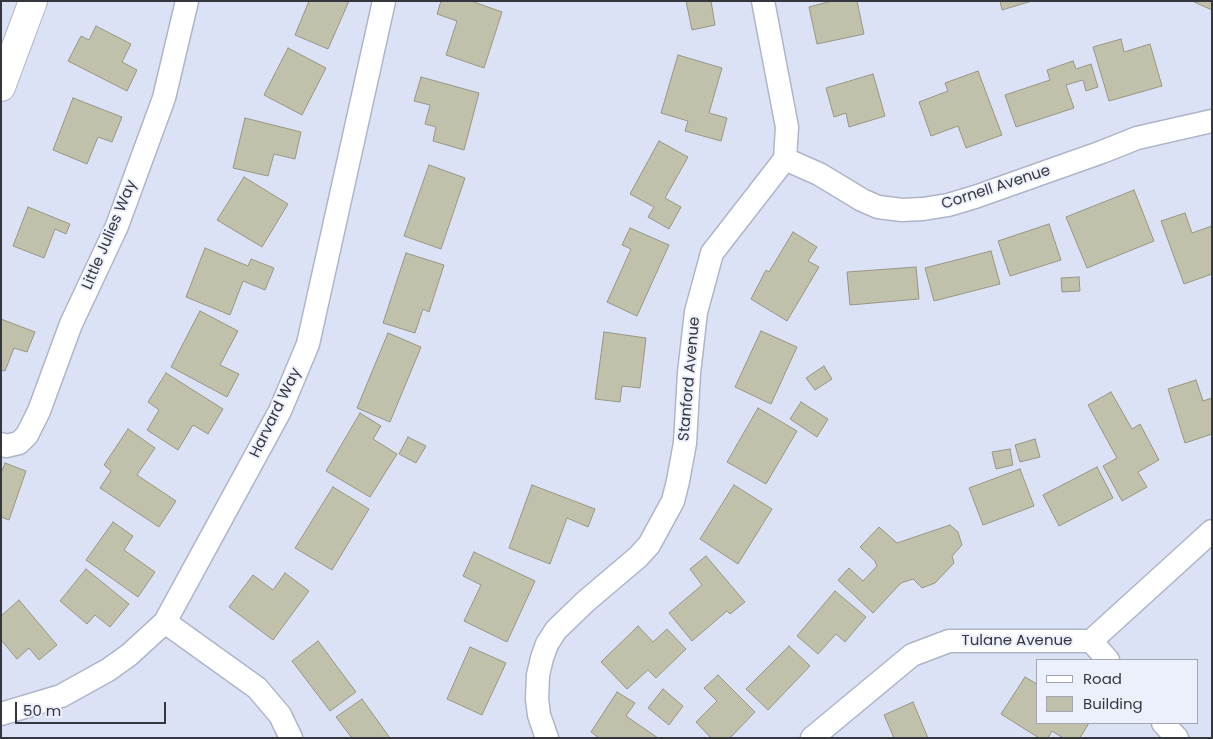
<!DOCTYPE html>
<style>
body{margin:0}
#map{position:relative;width:1213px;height:739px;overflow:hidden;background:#dce2f6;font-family:Poppins,sans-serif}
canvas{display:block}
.frame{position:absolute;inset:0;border:2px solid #35373f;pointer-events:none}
.legend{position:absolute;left:1036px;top:659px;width:162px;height:65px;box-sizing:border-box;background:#eceffc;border:1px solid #a3a5b0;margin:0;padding:6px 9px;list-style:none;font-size:15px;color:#35373f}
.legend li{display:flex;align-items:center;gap:10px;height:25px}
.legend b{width:25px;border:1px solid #a3a5b0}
.scale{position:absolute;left:15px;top:702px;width:151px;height:22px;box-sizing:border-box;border:2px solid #35373f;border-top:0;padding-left:6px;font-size:15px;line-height:18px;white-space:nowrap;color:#35373f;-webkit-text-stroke:4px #eceffc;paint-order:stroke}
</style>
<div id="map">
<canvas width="1213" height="739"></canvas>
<div class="frame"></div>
<ul class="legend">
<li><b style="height:6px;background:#fff"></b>Road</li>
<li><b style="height:14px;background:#c1c0ab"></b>Building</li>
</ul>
<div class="scale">50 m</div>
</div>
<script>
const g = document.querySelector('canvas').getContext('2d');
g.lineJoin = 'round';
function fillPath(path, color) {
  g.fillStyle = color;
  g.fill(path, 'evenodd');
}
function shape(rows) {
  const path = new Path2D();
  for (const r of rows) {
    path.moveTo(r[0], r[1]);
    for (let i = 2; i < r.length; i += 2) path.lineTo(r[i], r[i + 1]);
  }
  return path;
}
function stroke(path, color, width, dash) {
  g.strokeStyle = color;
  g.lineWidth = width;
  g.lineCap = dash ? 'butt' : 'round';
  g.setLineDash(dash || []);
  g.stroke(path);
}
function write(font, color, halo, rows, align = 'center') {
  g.font = font + ' Poppins,sans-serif';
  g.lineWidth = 4;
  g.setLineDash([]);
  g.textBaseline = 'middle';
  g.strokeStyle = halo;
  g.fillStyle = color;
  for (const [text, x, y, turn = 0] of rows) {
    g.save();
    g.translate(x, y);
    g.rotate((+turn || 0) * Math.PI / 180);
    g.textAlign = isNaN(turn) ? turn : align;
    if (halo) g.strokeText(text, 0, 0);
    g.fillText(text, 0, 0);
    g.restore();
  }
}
const building = shape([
 [309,1,349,1,328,49,295,35,309,1],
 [441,1,471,1,502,12,484,68,446,55,457,21,437,14,441,1],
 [686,1,711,1,715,25,692,30,686,1],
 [832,1,857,1,864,34,817,44,809,7,832,1],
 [1000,1,1032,1,1002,10,1000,1],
 [1192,1,1212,1,1212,10,1192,1],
 [96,26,131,44,122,62,137,70,127,91,68,61,81,36,89,40,96,26],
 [1121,39,1124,52,1150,44,1162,86,1109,101,1093,47,1121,39],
 [288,48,326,68,302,115,264,95,288,48],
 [678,55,722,68,709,113,727,118,721,141,685,131,688,121,661,113,678,55],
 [1073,61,1076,69,1091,64,1098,87,1086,91,1083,80,1066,85,1074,108,1016,127,1005,95,1050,80,1047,70,1073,61],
 [978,71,1002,135,966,148,958,126,931,136,919,102,948,91,945,83,978,71],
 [873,74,885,116,849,127,846,113,834,117,826,88,873,74],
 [421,77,479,93,464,150,433,141,436,127,425,124,430,105,414,101,421,77],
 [73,98,122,117,112,142,98,137,87,164,53,150,73,98],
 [245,118,301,132,295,159,274,154,268,176,233,168,245,118],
 [659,141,688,157,665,198,681,207,669,229,648,217,654,207,630,194,659,141],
 [429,165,465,178,441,249,404,236,429,165],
 [244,177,288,204,262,247,217,220,244,177],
 [1134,190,1154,241,1087,268,1066,217,1134,190],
 [28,207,70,224,66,234,55,229,44,258,13,246,28,207],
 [1185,213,1192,233,1212,226,1212,274,1184,284,1161,221,1185,213],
 [1049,224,1061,260,1010,276,998,241,1049,224],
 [630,228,669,245,637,316,607,302,631,249,622,245,630,228],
 [793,232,817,247,808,261,819,267,787,321,751,299,766,270,769,272,793,232],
 [205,248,248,266,251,259,274,268,265,290,243,281,230,315,186,297,205,248],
 [991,251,1000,284,934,301,925,268,991,251],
 [406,253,444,265,429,312,423,309,415,333,383,323,406,253],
 [916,267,919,299,850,305,847,272,916,267],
 [1079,277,1080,291,1062,292,1061,278,1079,277],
 [200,311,238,331,220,365,239,374,227,397,171,367,200,311],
 [1,319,35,332,27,352,14,348,5,371,1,370,1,319],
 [761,331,797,347,771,404,735,387,761,331],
 [604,332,646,338,640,388,622,386,620,402,595,399,604,332],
 [388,333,421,347,390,422,357,408,388,333],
 [824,366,832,379,815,390,806,378,824,366],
 [166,373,223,409,208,434,193,425,178,450,147,430,159,410,148,402,166,373],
 [1196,380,1203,401,1212,398,1212,434,1185,443,1168,389,1196,380],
 [1111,392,1132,429,1140,424,1159,460,1138,472,1147,487,1122,501,1103,466,1117,458,1088,405,1111,392],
 [801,402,828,419,817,437,790,419,801,402],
 [758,408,797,431,766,484,727,462,758,408],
 [360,413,381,426,373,439,397,454,370,497,326,471,360,413],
 [128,429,155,448,137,475,176,501,159,527,100,488,111,471,104,465,128,429],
 [408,437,426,446,416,463,399,454,408,437],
 [1035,439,1040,457,1020,462,1015,445,1035,439],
 [1010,449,1013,465,996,469,992,452,1010,449],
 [5,463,26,471,9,520,1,517,1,473,5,463],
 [1097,467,1113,498,1059,526,1043,495,1097,467],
 [1020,469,1034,506,983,525,969,488,1020,469],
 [532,485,595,509,588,527,567,518,550,564,509,548,532,485],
 [734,485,772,509,738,564,700,539,734,485],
 [333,487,369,509,332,570,295,548,333,487],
 [113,522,133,536,124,550,155,572,138,597,86,560,113,522],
 [950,525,958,532,962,545,952,556,954,563,935,583,922,588,913,579,901,583,873,613,838,580,849,568,863,581,877,566,875,561,860,547,879,527,897,543,950,525],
 [474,552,535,581,507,642,464,621,481,585,463,576,474,552],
 [706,556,745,602,730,614,727,611,692,641,669,613,702,585,690,569,706,556],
 [86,569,129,604,110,627,95,615,87,624,60,601,86,569],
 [285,573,309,591,273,640,229,607,253,575,273,590,285,573],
 [835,591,866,617,845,642,836,634,818,654,797,636,835,591],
 [19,600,57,645,39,660,29,648,17,659,1,640,1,616,19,600],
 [638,626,653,642,667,629,686,649,656,678,648,670,627,689,601,662,638,626],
 [318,641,356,692,330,711,292,661,318,641],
 [789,646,810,666,768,710,746,689,789,646],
 [470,647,506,663,482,715,447,699,470,647],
 [718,675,755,712,730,738,711,738,696,722,717,701,704,688,718,675],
 [1025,677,1037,684,1037,723,1089,723,1080,738,1063,738,1052,731,1048,738,1039,738,1001,714,1025,677],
 [663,689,683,706,669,725,648,708,663,689],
 [617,692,635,703,626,716,658,738,599,738,591,732,617,692],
 [362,699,390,738,352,738,336,717,362,699],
 [913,702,928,738,894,738,884,715,913,702]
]);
const minor = shape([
 [785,159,819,174,862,200,878,207,902,210,923,209,948,205,975,197,1102,152,1137,138,1212,121],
 [1,444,6,446,19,443,27,435,39,411,71,324,117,226,164,98,187,1],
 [165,622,257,688,280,715,291,738],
 [1091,641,1108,660],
 [1,714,61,696,108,670,129,655,165,622,280,411,308,344,384,1],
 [1163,723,1177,738],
 [547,738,539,715,537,699,538,675,542,658,547,644,556,630,585,602,638,557,649,545,673,501,678,481,685,443,689,373,696,312,712,253,785,159,787,127,763,1],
 [812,738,912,655,949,641,1091,641,1212,531]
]);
const tertiary = shape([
 [1,87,33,1]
]);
const streetNames = [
 ["Cornell Avenue",996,188,-18],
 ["Little Julies Way",110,235,-67],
 ["Stanford Avenue",690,379,-85],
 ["Harvard Way",276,413,-64],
 ["Tulane Avenue",1017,641]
];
fillPath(building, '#c1c0ab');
stroke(building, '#979682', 1);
stroke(minor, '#afb5c8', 25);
stroke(tertiary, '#afb5c8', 30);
stroke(minor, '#fff', 22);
stroke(tertiary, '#fff', 28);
write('15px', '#35373f', '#eceffc', streetNames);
</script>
